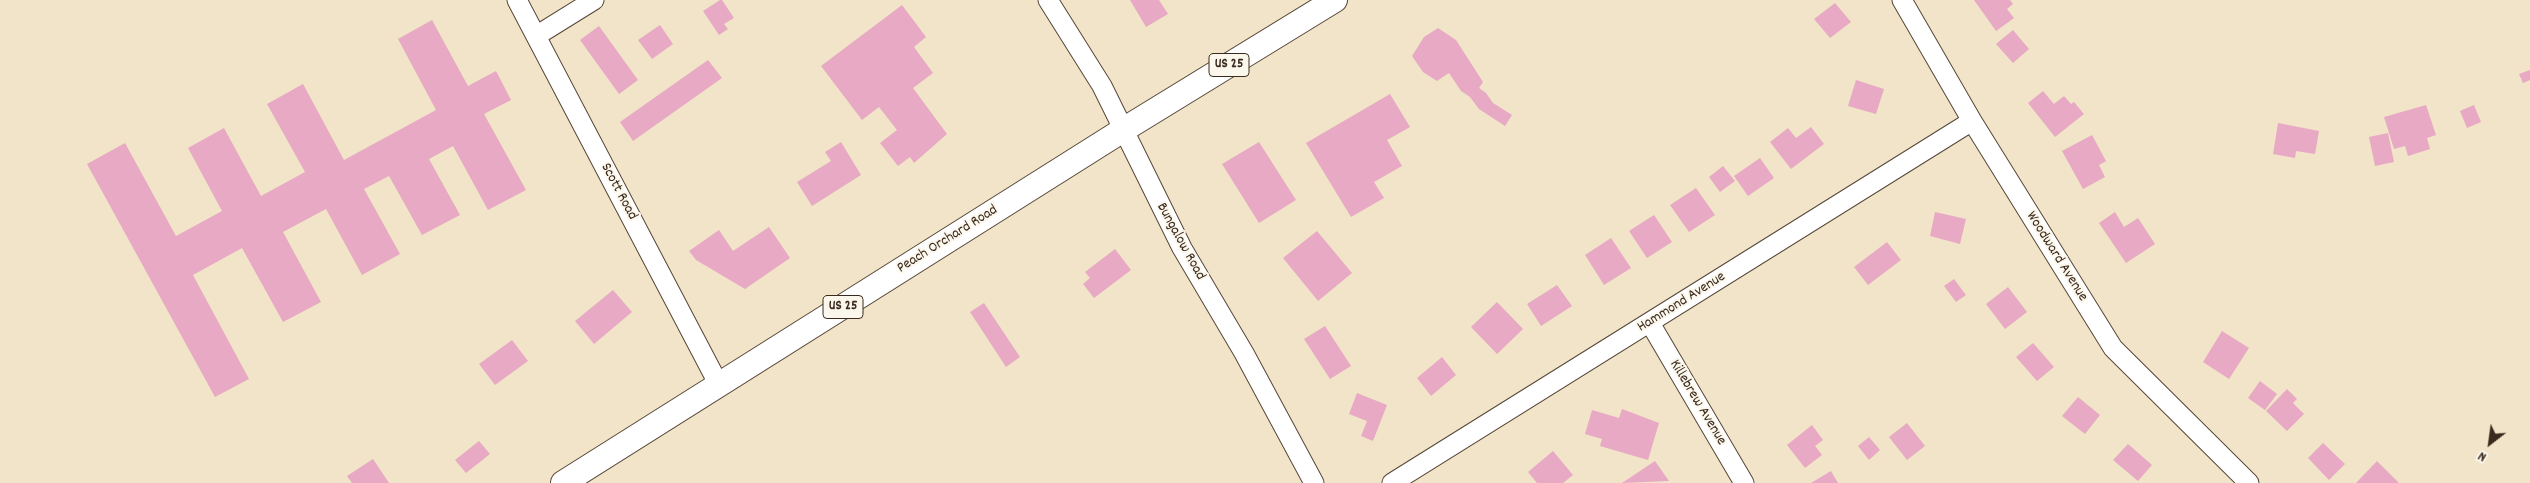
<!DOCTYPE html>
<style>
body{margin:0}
#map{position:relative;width:2530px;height:483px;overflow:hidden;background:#f1e4c8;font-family:Dekko,sans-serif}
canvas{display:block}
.north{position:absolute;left:2465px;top:418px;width:50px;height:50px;-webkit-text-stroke:4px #fbf7ec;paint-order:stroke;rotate:210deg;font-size:14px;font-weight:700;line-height:20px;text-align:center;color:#3b2a1e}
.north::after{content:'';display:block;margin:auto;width:18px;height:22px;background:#3b2a1e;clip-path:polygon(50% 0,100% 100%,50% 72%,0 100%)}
</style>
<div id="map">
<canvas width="2530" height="483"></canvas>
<div class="north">N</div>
</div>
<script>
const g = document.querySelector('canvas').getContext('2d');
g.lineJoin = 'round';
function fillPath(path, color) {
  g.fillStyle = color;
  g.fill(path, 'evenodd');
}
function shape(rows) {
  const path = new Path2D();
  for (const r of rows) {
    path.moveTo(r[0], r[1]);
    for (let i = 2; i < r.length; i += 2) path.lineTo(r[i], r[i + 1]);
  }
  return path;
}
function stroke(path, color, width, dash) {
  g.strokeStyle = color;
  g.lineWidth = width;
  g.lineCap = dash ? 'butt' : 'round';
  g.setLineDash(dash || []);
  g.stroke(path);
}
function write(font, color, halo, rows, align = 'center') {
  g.font = font + ' Dekko,sans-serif';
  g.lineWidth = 4;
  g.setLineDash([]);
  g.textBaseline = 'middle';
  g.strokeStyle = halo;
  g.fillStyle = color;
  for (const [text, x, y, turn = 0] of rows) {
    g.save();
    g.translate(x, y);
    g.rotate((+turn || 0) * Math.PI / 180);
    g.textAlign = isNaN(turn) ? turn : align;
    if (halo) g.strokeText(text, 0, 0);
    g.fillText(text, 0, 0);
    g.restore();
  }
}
const building = shape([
 [720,0,722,0,734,18,724,24,728,29,719,35,703,11],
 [1130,0,1159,0,1168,14,1146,27],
 [1974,0,2010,0,2013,4,2007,9,2014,18,1996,31],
 [1835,3,1851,22,1830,38,1814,19],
 [902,5,926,37,914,47,933,73,913,88,947,134,914,163,910,157,898,166,880,143,897,130,879,107,862,120,821,66],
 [432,20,468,86,496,71,511,100,484,114,526,190,488,210,453,146,429,159,460,215,422,235,389,176,364,189,400,254,362,275,326,209,283,232,321,302,283,322,242,248,193,275,249,379,215,397,87,164,125,143,176,236,222,211,188,148,224,128,261,196,305,172,267,104,303,84,344,160,436,110,398,39],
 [660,25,673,44,652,59,638,40],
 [599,26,638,80,619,94,580,40],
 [1438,28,1456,40,1483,82,1479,88,1486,93,1493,103,1512,115,1505,126,1479,109,1470,97,1461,91,1449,73,1437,81,1423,72,1412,56,1424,37],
 [2013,30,2029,49,2013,63,1996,44],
 [708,60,722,78,633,141,620,122],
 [2530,70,2530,80,2523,83,2519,74],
 [1856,80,1884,89,1876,114,1848,106],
 [2043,91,2054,104,2064,96,2071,104,2074,102,2084,114,2055,137,2028,103],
 [1390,94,1410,127,1387,140,1402,166,1374,182,1384,198,1351,217,1306,143],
 [2426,105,2436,135,2427,138,2430,149,2408,156,2405,146,2394,149,2384,117],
 [2474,105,2481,122,2467,128,2460,111],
 [2278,123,2319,131,2315,154,2296,151,2295,158,2273,154],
 [1811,127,1824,144,1791,169,1770,142,1788,128,1796,138],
 [2388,133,2394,162,2375,166,2369,137],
 [2092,135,2106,161,2099,165,2105,177,2083,189,2062,151],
 [841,142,861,175,812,206,797,182,831,161,825,152],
 [1259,142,1296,200,1259,223,1222,164],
 [1760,158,1774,178,1748,196,1734,176],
 [1723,166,1735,181,1720,192,1709,177],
 [1696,188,1715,215,1689,232,1670,205],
 [1935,212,1966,219,1960,244,1930,236],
 [2115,212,2124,227,2138,218,2155,244,2126,263,2099,223],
 [1654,215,1672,242,1647,258,1629,231],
 [769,227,790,258,745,289,696,260,689,251,719,230,733,251],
 [1317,231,1352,273,1318,301,1283,258],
 [1611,238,1631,268,1604,285,1585,255],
 [1887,242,1901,260,1868,285,1854,267],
 [1115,249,1131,270,1094,298,1083,284,1090,278,1085,272],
 [1954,279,1966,295,1956,302,1944,286],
 [1557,285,1572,306,1541,326,1527,304],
 [2008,287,2027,312,2005,329,1986,304],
 [613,290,632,312,594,344,575,321],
 [1497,302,1523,329,1497,354,1471,327],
 [984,303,1020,357,1006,367,970,312],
 [1325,326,1351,366,1330,379,1304,339],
 [2222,331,2249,348,2229,379,2203,362],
 [512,340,528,361,495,385,479,364],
 [2033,343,2054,367,2037,381,2016,357],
 [1442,357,1456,375,1431,396,1417,378],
 [2260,381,2277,394,2265,410,2248,398],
 [2287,389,2297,399,2293,403,2304,414,2287,431,2266,411],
 [1357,393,1387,405,1373,441,1361,436,1367,421,1349,414],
 [2078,397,2100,415,2085,434,2062,416],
 [1622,409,1659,423,1648,460,1600,446,1602,439,1585,434,1592,410,1619,418],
 [1907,423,1925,446,1907,460,1889,437],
 [1812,425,1823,440,1815,446,1822,455,1805,468,1787,445],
 [1869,437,1880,450,1869,460,1858,446],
 [479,441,490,454,466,473,455,460],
 [2323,443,2345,464,2329,480,2308,458],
 [2128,444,2152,465,2138,481,2113,460],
 [1553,451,1573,475,1563,483,1537,483,1528,472],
 [373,459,389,483,352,483,347,476],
 [1655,461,1669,481,1622,483],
 [2377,461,2399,483,2356,483],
 [1831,471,1838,483,1811,483]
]);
const minor = shape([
 [517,0,719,385],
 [1048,0,1102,86,1182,248,1244,353,1314,483],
 [1902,0,1972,121,2113,348,2249,483],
 [536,36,594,0],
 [1650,323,1744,483],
 [1392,483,1972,121]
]);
const major = shape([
 [563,483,1123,130,1335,0]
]);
const shields = [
 [1229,65,40],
 [843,307,40]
];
const shieldNames = [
 ["US 25",1229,65],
 ["US 25",843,307]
];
const streetNames = [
 ["Scott Road",618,192,62],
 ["Peach Orchard Road",948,240,-32],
 ["Bungalow Road",1180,242,61],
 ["Woodward Avenue",2056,257,58],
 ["Hammond Avenue",1682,303,-32],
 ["Killebrew Avenue",1697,403,59]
];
fillPath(building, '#e7a9c3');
stroke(minor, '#564638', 21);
stroke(major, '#564638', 26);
stroke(minor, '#fff', 19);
stroke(major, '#fff', 24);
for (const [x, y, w] of shields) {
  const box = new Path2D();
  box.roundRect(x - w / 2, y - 11.5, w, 23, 4);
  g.fillStyle = '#fbf7ec';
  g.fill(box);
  stroke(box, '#3b2a1e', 1);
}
write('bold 14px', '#3b2a1e', null, shieldNames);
write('15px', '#3b2a1e', '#fbf7ec', streetNames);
</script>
